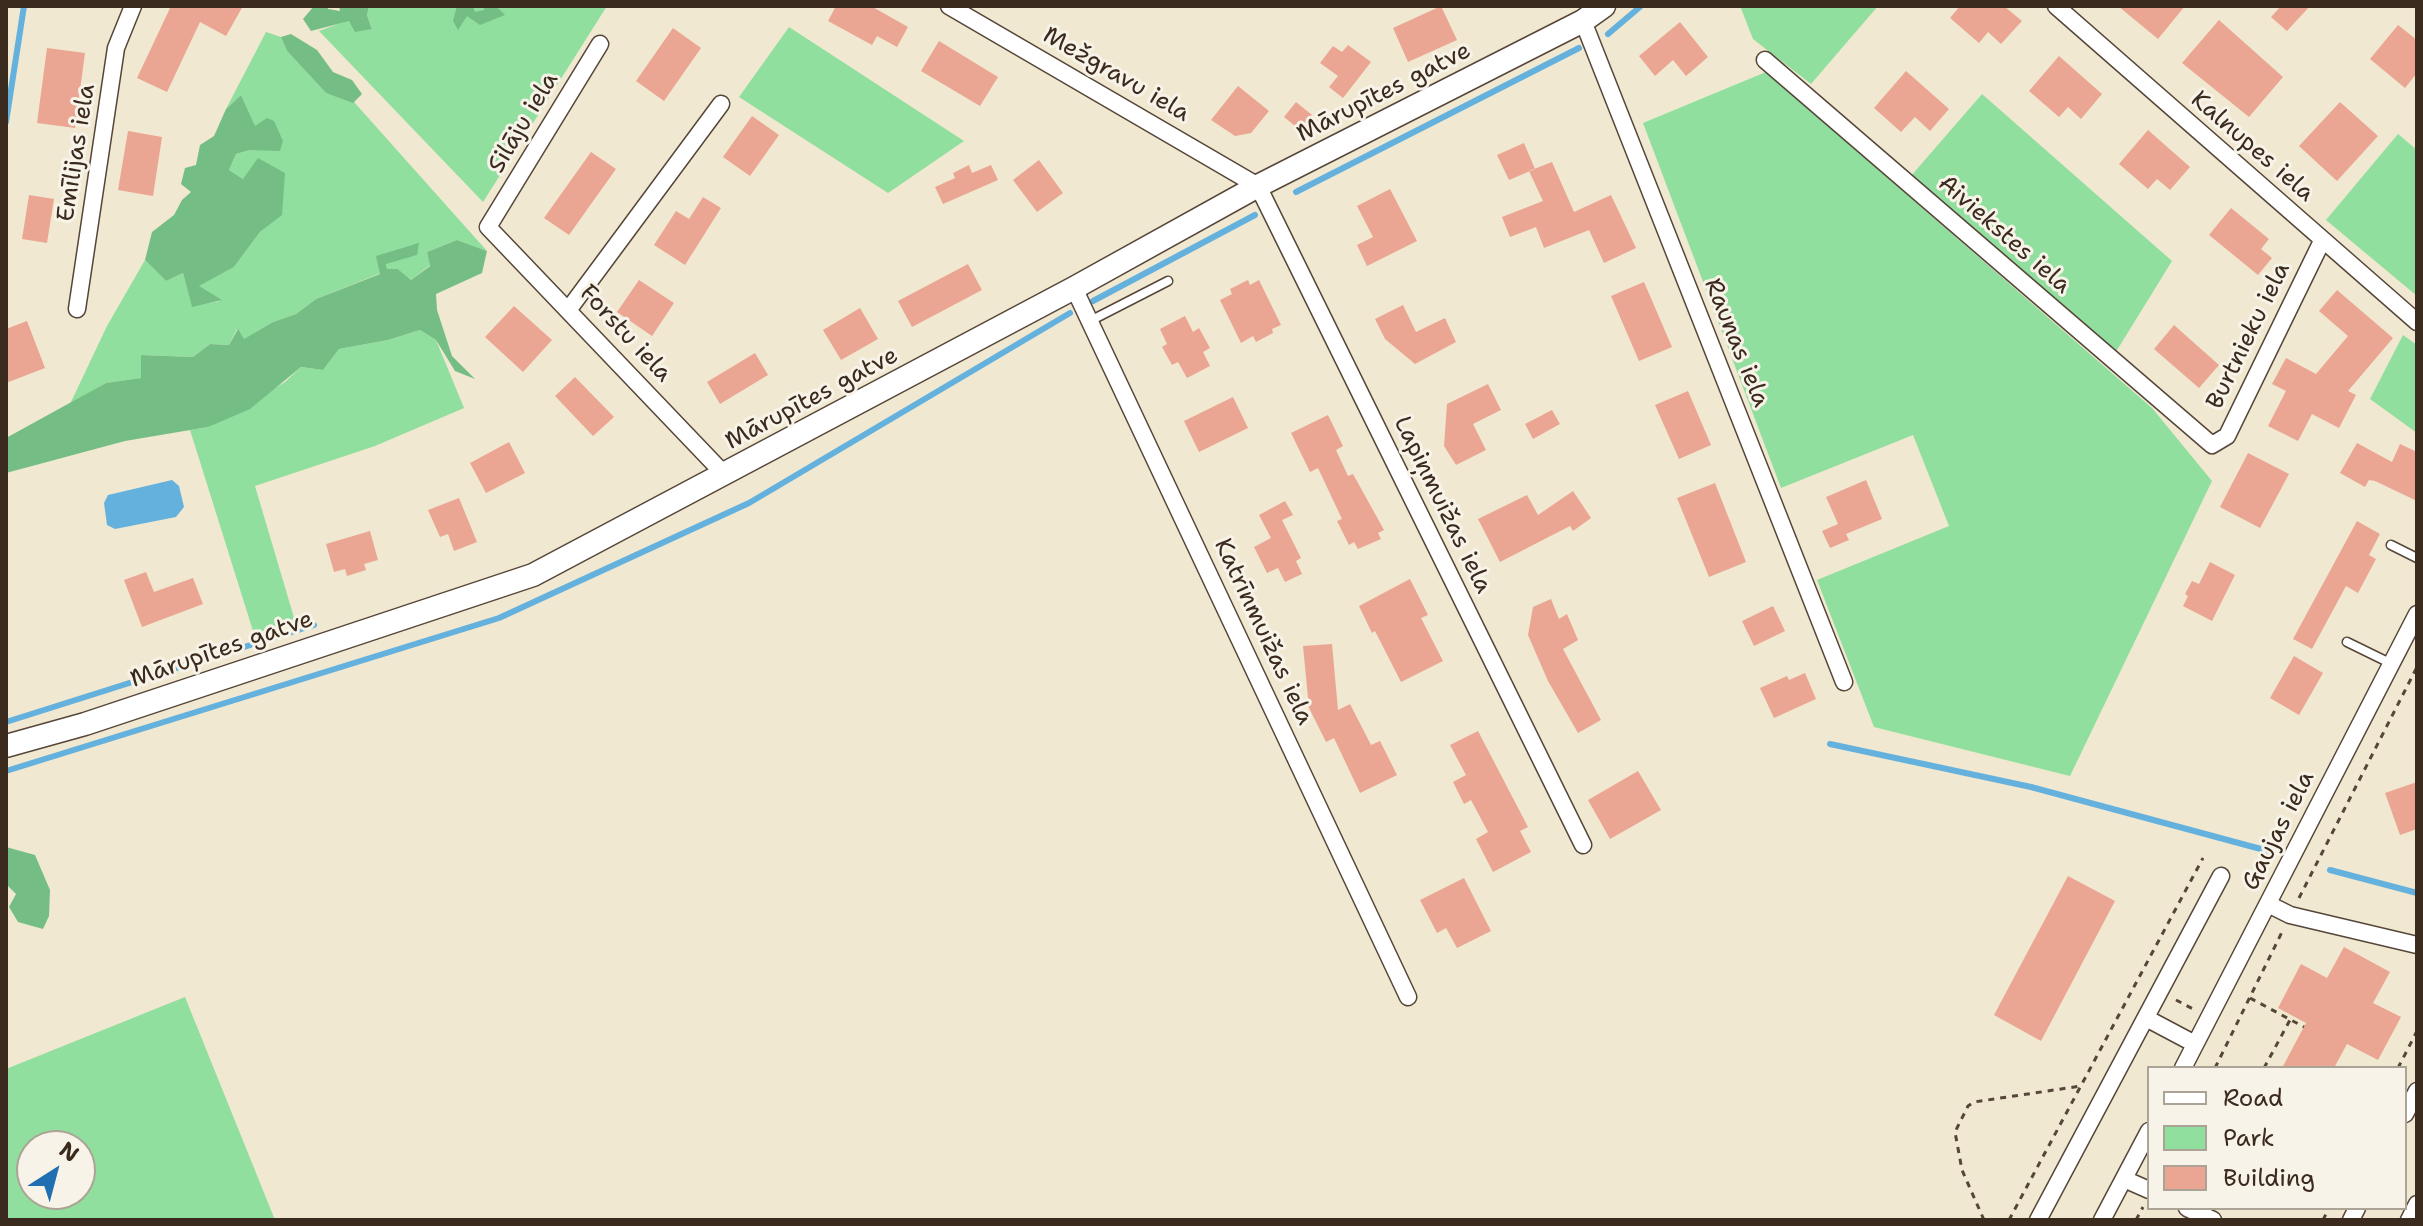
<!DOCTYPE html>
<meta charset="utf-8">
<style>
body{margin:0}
#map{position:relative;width:2423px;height:1226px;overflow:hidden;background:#f0e8d0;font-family:"Shantell Sans",sans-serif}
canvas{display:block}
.frame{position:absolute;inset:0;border:8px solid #3b2a1e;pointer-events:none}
.legend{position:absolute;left:2147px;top:1066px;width:260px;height:144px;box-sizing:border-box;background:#f7f3e8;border:2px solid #aca397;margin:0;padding:10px 14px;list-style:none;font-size:24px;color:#3b2a1e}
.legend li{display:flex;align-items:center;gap:16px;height:40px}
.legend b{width:40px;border:2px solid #aca397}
.north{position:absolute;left:16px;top:1130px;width:80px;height:80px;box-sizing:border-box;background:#f7f3e8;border:2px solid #aca397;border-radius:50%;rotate:36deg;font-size:22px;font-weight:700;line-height:32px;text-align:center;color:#3b2a1e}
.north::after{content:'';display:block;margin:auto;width:28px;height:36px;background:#1f6fb2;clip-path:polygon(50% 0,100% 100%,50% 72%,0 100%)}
</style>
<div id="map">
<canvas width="2423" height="1226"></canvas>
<div class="frame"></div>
<ul class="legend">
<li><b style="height:10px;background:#fff"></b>Road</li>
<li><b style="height:22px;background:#90df9e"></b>Park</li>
<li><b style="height:22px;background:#eba693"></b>Building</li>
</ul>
<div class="north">N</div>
</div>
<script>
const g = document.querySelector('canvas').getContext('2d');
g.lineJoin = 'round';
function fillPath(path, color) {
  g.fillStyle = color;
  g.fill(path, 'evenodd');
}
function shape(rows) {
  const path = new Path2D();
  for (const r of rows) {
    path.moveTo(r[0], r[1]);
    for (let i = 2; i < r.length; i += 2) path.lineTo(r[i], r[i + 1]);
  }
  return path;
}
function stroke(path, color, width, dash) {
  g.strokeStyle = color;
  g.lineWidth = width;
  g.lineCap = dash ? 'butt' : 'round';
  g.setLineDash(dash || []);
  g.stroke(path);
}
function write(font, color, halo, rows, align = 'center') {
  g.font = font + ' "Shantell Sans",sans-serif';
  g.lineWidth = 6;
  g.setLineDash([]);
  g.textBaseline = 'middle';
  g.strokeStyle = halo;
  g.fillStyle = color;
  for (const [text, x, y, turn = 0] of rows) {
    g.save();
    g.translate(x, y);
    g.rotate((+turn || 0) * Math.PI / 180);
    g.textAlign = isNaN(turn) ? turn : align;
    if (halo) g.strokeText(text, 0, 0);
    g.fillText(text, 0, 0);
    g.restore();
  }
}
const green = shape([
 [369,6,607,6,483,202,319,31,349,20,372,28,367,15],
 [1740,6,1878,6,1811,84,1753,39],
 [789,27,964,141,888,193,739,97],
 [266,32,281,37,287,51,326,93,354,102,487,251,457,240,427,252,430,265,411,280,398,269,387,269,386,263,416,255,377,256,381,273,316,299,296,314,273,322,243,340,237,329,229,345,210,344,193,357,141,355,142,378,106,383,70,404,107,326,145,260,166,281,183,273,192,306,220,301,198,286,234,267,260,232,281,215,243,179,229,170,236,154,250,150,280,150,255,127,241,95,226,109],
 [1766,72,2152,408,2212,481,2070,776,1874,727,1817,580,1949,526,1913,435,1781,488,1643,123],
 [1982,94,2172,261,2114,355,1911,176],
 [2398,134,2417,150,2417,296,2326,220],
 [420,330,436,340,464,408,375,446,255,486,295,621,254,634,190,430,208,427,285,382,301,367,323,370,339,349,388,340],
 [2403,335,2417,345,2417,433,2370,399],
 [185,997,275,1220,6,1220,6,1069],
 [32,1146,80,1146,80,1194,32,1194]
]);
const forest = shape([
 [314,6,327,6,328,9,340,11,339,6,369,6,367,15,372,29,355,32,349,21,311,31,303,19],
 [457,6,473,6,475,12,484,10,484,6,496,6,505,15,480,25,467,16,458,30,453,21],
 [291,34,317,50,333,72,352,80,362,94,353,103,326,93,287,51,281,37],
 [241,95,255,126,267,118,274,121,283,141,280,151,250,150,236,154,229,170,243,179,258,158,285,173,282,215,260,232,234,267,199,286,222,300,192,307,183,273,166,281,145,260,152,232,174,215,182,200,191,192,181,184,185,168,196,165,200,145,214,136,226,109],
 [457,240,487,251,482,273,436,294,437,310,452,356,475,379,455,371,436,340,420,330,388,340,339,349,323,370,301,367,250,409,208,427,125,441,6,473,6,438,106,383,141,378,141,355,193,357,210,344,229,345,238,329,244,339,273,322,296,314,316,299,380,274,376,256,419,243,417,255,386,264,387,269,398,269,411,280,430,266,427,252],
 [6,847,35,855,50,890,49,916,43,929,18,922,9,907,16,894,6,884]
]);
const water = shape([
 [172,480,179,486,184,507,176,517,115,529,107,525,104,503,108,495]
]);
const stream = shape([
 [1608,34,1641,6],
 [6,122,24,6],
 [1296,192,1579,48],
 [1093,301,1255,215],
 [225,653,314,625],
 [6,722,202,660],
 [1830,744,2031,787,2272,852],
 [6,771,499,618,749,503,1070,313],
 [2330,870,2417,893]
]);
const building = shape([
 [171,6,243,6,226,36,200,22,167,92,137,78],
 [836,6,871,6,908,27,897,47,877,36,872,45,828,21],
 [1441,6,1457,40,1408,62,1393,28],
 [1960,6,2004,6,2022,21,2001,44,1988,32,1979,43,1950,18],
 [2118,6,2185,6,2158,39],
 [2281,6,2310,6,2287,31,2271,17],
 [2219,20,2283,77,2249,117,2182,63],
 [1680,22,1708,57,1686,76,1673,60,1655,76,1639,56],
 [2398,25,2417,40,2417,73,2405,88,2370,59],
 [673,28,701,48,664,101,636,81],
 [939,41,998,77,980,106,921,71],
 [1348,45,1371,62,1343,98,1329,87,1338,76,1320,63,1333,46,1342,52],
 [47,48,85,53,75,128,37,123],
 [2059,56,2102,94,2081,119,2068,107,2059,117,2029,91],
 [1906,71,1949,109,1930,131,1915,117,1901,132,1874,108],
 [1238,86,1269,111,1251,133,1235,136,1211,120],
 [1296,102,1312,115,1300,130,1284,117],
 [2340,102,2378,136,2337,181,2299,146],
 [752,116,779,135,750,176,723,157],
 [2148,130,2190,167,2170,190,2157,179,2148,189,2119,164],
 [128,131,162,137,153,196,118,190],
 [1524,143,1535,169,1509,180,1497,155],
 [591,152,616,169,569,235,544,218],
 [1039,160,1063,193,1037,212,1013,180],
 [1552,162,1574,212,1611,195,1636,248,1604,263,1589,230,1544,248,1536,227,1510,237,1502,217,1543,201,1529,171],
 [969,165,972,173,991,165,998,180,943,204,935,187,955,178,953,173],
 [1390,189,1417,241,1367,266,1357,245,1373,237,1357,206],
 [29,195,54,199,47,243,22,239],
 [703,197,721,208,685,265,654,245,676,211,689,219],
 [2231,208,2269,239,2261,249,2272,258,2258,275,2209,235],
 [968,264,982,290,912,327,898,301],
 [639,280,674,303,652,336,617,312],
 [1248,280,1250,285,1259,280,1281,325,1272,329,1273,333,1256,342,1253,336,1241,343,1220,300,1232,294,1230,289],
 [1644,282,1672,347,1639,361,1611,296],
 [2337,290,2393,338,2348,391,2356,395,2339,428,2312,414,2298,441,2268,426,2286,391,2272,384,2286,358,2316,374,2348,336,2319,311],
 [1403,305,1416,332,1445,318,1456,342,1415,364,1385,339,1375,319],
 [514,306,552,340,523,372,485,337],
 [860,308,878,339,841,360,823,330],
 [1185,316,1193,332,1199,328,1210,348,1203,352,1210,366,1187,378,1178,362,1172,365,1162,347,1167,344,1160,329],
 [27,321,45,368,6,383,6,329],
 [2174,325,2219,365,2199,388,2154,349],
 [755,353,768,375,720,404,707,382],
 [575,377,614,417,593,436,555,396],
 [1488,384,1501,410,1473,424,1486,450,1456,465,1444,446,1447,404],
 [1688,391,1711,445,1679,459,1655,405],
 [1233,397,1248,428,1199,452,1184,421],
 [1552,410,1560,424,1533,439,1525,424],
 [1328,415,1343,446,1336,450,1348,476,1353,474,1384,530,1378,533,1381,539,1358,549,1354,542,1349,545,1337,521,1342,519,1318,468,1310,472,1291,433],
 [509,442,525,473,486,493,470,463],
 [2357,443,2392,462,2400,444,2417,452,2417,501,2375,481,2369,480,2365,487,2340,473],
 [2248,453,2289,474,2260,528,2220,507],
 [1866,480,1882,519,1846,534,1849,540,1830,548,1822,531,1838,524,1826,497],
 [1715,483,1746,562,1709,577,1677,498],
 [1573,491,1591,518,1573,531,1570,526,1500,562,1478,519,1527,495,1538,515],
 [459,498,477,542,454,551,448,534,440,537,428,510],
 [1285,501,1293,515,1282,520,1301,558,1296,561,1302,574,1285,582,1278,568,1267,573,1254,547,1271,538,1259,515],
 [2357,521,2380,534,2369,555,2376,559,2358,593,2346,586,2312,649,2293,639],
 [370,531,378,560,364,564,366,570,347,576,345,569,334,572,326,544],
 [2210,562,2235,575,2212,621,2183,606,2188,596,2185,594,2192,581,2199,584],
 [146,572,154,592,193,578,203,604,142,627,124,580],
 [1410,579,1428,615,1421,618,1443,661,1401,682,1375,631,1372,633,1359,606],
 [1551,599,1559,619,1567,614,1578,640,1563,649,1601,720,1578,733,1548,681,1528,635,1533,607],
 [1773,606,1785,631,1754,646,1742,621],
 [1332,644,1338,710,1350,704,1371,745,1380,741,1397,775,1360,793,1334,738,1326,742,1309,708,1303,646],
 [2294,656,2323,673,2299,715,2270,698],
 [1805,673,1816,699,1774,718,1760,688,1787,676,1789,680],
 [1478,731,1528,827,1520,831,1531,852,1493,872,1476,839,1488,832,1471,800,1464,804,1453,782,1466,775,1450,745],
 [1638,771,1661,810,1610,839,1588,800],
 [2417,782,2417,829,2400,835,2385,793],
 [2068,876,2115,901,2041,1041,1994,1015],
 [1464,878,1491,931,1457,948,1446,928,1437,933,1420,900],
 [2344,947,2390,972,2373,1003,2401,1017,2378,1060,2347,1044,2334,1068,2282,1068,2306,1023,2278,1008,2301,964,2327,978]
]);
const path = shape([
 [2299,898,2417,667],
 [2250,998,2304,1027],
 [2176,1000,2195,1010],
 [2215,1068,2283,930],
 [2264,1068,2290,1020],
 [2398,1068,2417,1031],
 [1984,1220,1962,1170,1955,1132,1968,1106,1974,1102,2081,1086],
 [2009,1220,2203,858],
 [2136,1220,2143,1207],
 [2323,1220,2329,1208]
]);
const service = shape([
 [1090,321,1168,281],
 [2391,545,2417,558],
 [2347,642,2392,664]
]);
const minor = shape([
 [949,6,1258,186,1583,845],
 [2056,6,2417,322],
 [1583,21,1844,682],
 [600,44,488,227,725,475],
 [1765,60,2212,445,2227,436,2322,241],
 [1074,288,1408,997],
 [77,309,116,48,133,6],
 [569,309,721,104],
 [2268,904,2290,915,2417,945],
 [2146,1018,2195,1044],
 [2183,1068,2417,614],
 [2405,1114,2417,1091],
 [2124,1179,2149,1190],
 [2187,1208,2213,1220],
 [2038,1220,2221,876],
 [2102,1220,2149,1131],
 [2351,1220,2357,1208],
 [2409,1220,2417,1204]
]);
const tertiary = shape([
 [6,746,85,724,533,575,1074,288,1258,186,1583,21,1604,6]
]);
const streetNames = [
 ["Mežgravu iela",1116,75,30],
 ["Mārupītes gatve",1384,93,-27],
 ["Silāju iela",524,123,-59],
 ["Kalnupes iela",2252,147,41],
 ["Emīlijas iela",77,153,-81],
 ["Aiviekstes iela",2004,235,41],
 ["Forstu iela",625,334,47],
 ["Burtnieku iela",2249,336,-64],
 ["Raunas iela",1736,343,68],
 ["Mārupītes gatve",812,399,-28],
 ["Lapiņmuižas iela",1442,505,64],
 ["Katrīnmuižas iela",1263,632,65],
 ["Mārupītes gatve",222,650,-19],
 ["Gaujas iela",2279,831,-63]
];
fillPath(green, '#90df9e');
fillPath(forest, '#74be85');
fillPath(water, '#65b1de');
stroke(stream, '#65b1de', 6);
fillPath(building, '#eba693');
stroke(service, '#564639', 11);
stroke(minor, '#564639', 19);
stroke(tertiary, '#564639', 25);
stroke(path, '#564639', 3, [6, 6]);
stroke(service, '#fff', 8);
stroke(minor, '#fff', 16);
stroke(tertiary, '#fff', 22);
write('24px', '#3b2a1e', '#f7f3e8', streetNames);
</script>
